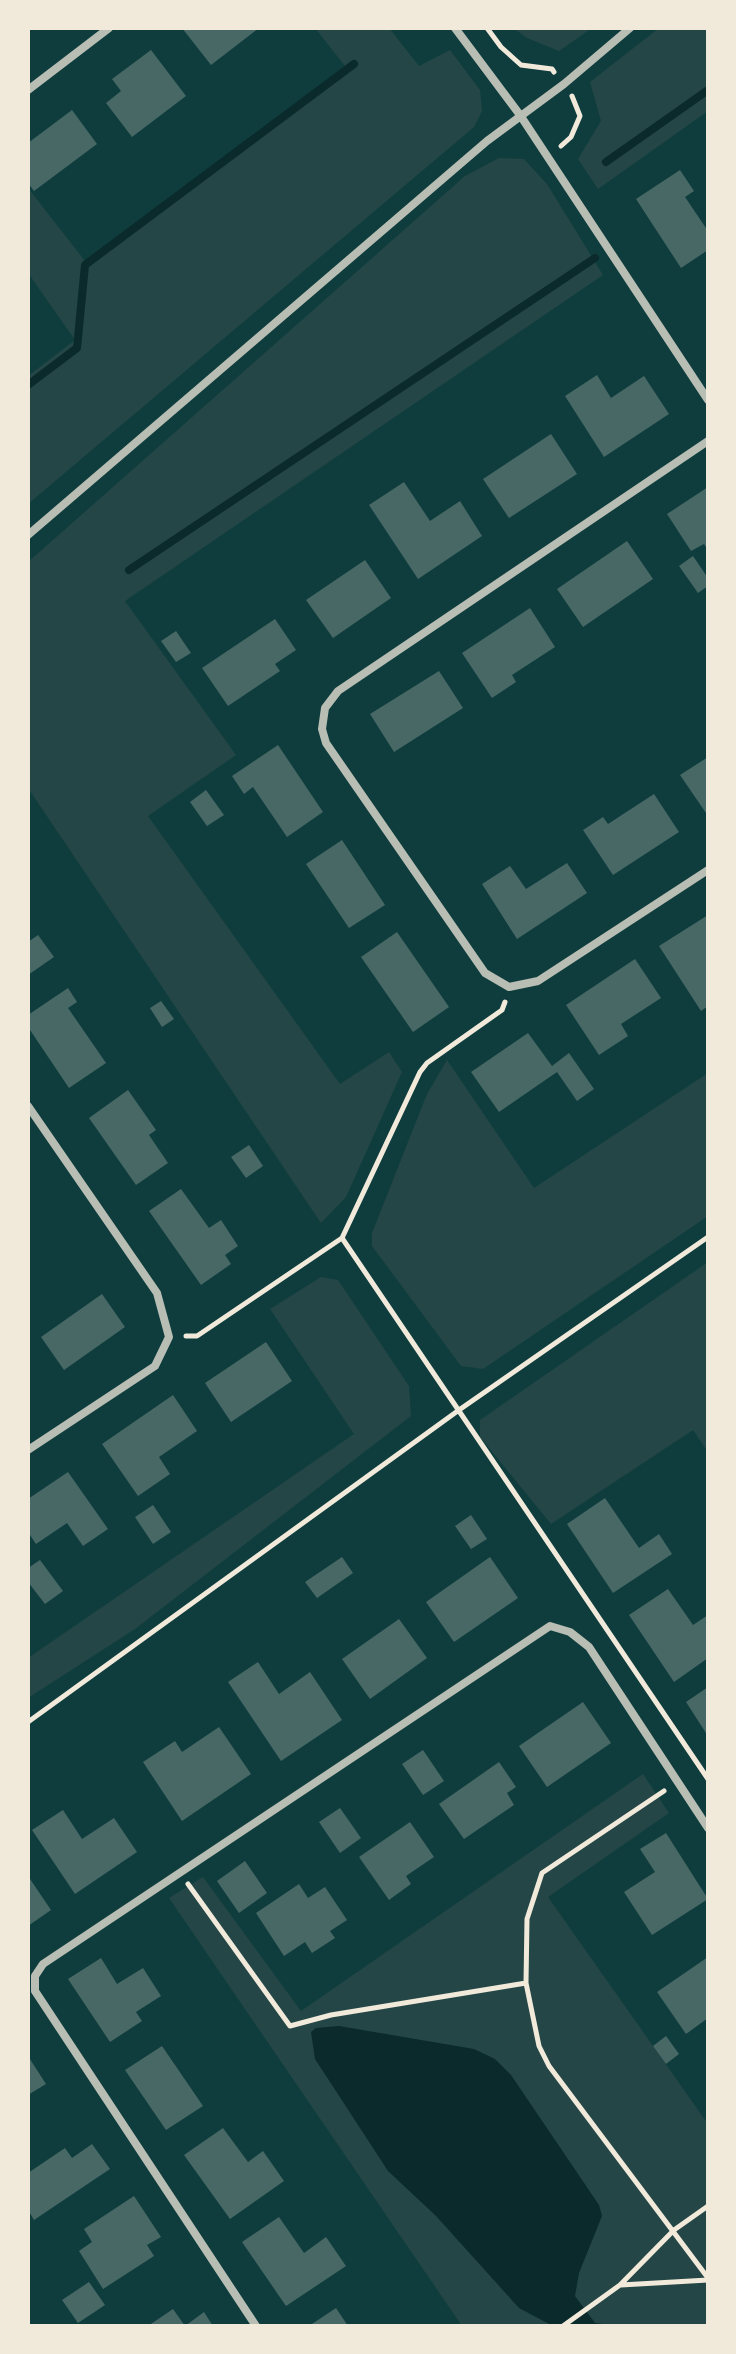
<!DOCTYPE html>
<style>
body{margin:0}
#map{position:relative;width:736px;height:2354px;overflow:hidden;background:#0f3d3e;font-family:"Archivo Narrow",sans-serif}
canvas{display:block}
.frame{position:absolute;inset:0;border:30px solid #f1e9da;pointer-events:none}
</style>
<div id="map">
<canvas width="736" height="2354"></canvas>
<div class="frame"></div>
</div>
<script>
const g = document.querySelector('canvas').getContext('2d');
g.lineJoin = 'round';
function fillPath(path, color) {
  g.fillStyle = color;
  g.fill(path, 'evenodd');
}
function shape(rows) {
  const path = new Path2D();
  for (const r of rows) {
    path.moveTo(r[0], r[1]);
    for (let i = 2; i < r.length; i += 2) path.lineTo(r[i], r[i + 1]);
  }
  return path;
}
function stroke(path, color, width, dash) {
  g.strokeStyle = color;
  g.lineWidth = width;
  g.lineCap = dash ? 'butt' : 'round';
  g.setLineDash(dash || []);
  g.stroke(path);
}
const green = shape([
 [315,28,389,28,419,66,450,50,480,90,482,111,474,127,28,504,28,376,75,340,28,273,28,188,85,261,345,66],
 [513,28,592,28,559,51,527,38],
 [659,28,708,28,708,111,598,189,578,159,601,121,590,82],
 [499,158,524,159,547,184,603,275,125,601,236,755,148,816,340,1084,389,1052,402,1072,346,1197,321,1223,28,788,28,562,465,176],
 [447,1060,534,1188,708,1073,708,1216,483,1369,461,1366,372,1246,372,1233,427,1094],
 [708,1262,708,1452,693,1430,551,1524,480,1437,480,1420],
 [321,1277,338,1280,409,1386,411,1416,135,1629,28,1698,28,1658,354,1434,270,1309],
 [643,1774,669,1813,548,1897,708,2124,708,2326,462,2326,169,1898,203,1877,301,2011]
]);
const water = shape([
 [339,2026,474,2049,495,2059,511,2075,599,2205,602,2216,579,2273,575,2296,595,2323,618,2326,553,2326,519,2308,436,2216,388,2171,315,2059,311,2032,316,2028]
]);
const stream = shape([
 [606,162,708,90],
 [28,385,77,348,85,265,354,64],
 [129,570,595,258]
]);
const building = shape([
 [182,28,259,28,211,65],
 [151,50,186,96,132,137,106,103,121,91,112,79],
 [72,110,97,144,34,191,28,183,28,143],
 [680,170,694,191,685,197,708,231,708,250,681,268,636,199],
 [597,375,611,398,644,376,669,414,604,457,565,396],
 [551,434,577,474,509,518,483,479],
 [404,482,430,521,460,501,482,536,418,579,369,505],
 [708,487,708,550,704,544,691,551,667,514],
 [627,541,653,579,583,627,557,589],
 [693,556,708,578,708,586,698,593,679,566],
 [365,560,391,598,333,638,306,600],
 [530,608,555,647,512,675,516,682,492,698,462,653],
 [275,619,296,650,275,664,280,671,228,706,202,668],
 [176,631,191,653,176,662,161,641],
 [439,671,463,708,394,752,370,714],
 [278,745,323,812,287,837,253,787,244,794,232,776],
 [708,757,708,811,706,813,680,775],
 [206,790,224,815,207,826,190,802],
 [654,794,679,832,613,875,583,830,603,817,608,824],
 [342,840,385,905,349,928,306,864],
 [567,863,587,893,517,939,482,884,510,866,526,889],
 [708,915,708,1006,701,1011,659,946],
 [397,932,449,1007,413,1032,361,957],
 [38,935,54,957,28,975,28,942],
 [635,959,661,998,621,1024,628,1036,599,1055,566,1005],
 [68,988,77,1002,68,1008,106,1063,69,1088,28,1027,28,1015],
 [161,1001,174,1019,162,1027,150,1008],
 [528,1033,552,1066,569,1053,594,1089,577,1101,557,1072,499,1112,471,1072],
 [128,1090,156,1130,149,1135,168,1163,136,1185,89,1118],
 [249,1145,263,1166,246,1178,231,1157],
 [181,1189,209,1228,221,1220,238,1246,225,1255,231,1264,201,1285,149,1211],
 [102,1294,125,1327,64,1370,41,1337],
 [266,1342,292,1381,231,1422,205,1383],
 [173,1395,197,1431,159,1457,170,1474,138,1496,102,1444],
 [68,1472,108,1529,83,1546,67,1523,36,1544,28,1532,28,1499],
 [605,1498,639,1548,659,1534,672,1554,613,1593,567,1524],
 [153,1505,171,1532,153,1544,135,1517],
 [471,1515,487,1539,471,1549,455,1526],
 [342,1557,353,1573,317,1598,305,1582],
 [490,1557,518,1598,454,1642,426,1602],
 [40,1560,63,1591,45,1604,28,1582,28,1568],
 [668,1589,693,1625,708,1615,708,1658,674,1682,629,1615],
 [399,1619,427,1658,370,1699,342,1659],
 [258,1662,279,1694,310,1672,342,1720,281,1761,228,1682],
 [708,1687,708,1731,706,1733,686,1702],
 [583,1702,611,1743,547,1787,519,1746],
 [219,1727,251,1774,182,1821,143,1762,175,1741,182,1752],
 [423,1750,444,1781,423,1795,402,1764],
 [499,1762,516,1787,507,1793,514,1805,464,1839,439,1804],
 [340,1808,361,1838,340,1853,319,1822],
 [63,1810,82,1839,114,1818,137,1852,75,1894,32,1830],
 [410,1822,434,1857,406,1876,411,1884,389,1900,359,1857],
 [666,1833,708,1899,652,1935,624,1892,655,1872,640,1849],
 [245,1861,267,1893,239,1913,217,1881],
 [28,1876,51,1910,28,1926],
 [299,1884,308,1898,325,1887,347,1920,330,1931,335,1938,312,1953,305,1942,284,1956,256,1913],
 [708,1957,708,2018,686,2034,657,1992],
 [101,1958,117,1984,143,1968,161,1996,136,2012,142,2021,110,2042,68,1979],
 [666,2036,679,2054,666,2064,653,2046],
 [162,2046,203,2106,166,2130,125,2070],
 [28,2056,46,2084,28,2095],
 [223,2128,248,2162,263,2151,284,2181,230,2219,184,2155],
 [92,2144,110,2169,34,2220,28,2210,28,2173,65,2148,72,2158],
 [134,2196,161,2237,147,2245,154,2256,103,2289,79,2251,92,2242,84,2229],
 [279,2217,304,2253,326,2237,346,2266,286,2306,242,2242],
 [89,2282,105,2305,78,2323,62,2300],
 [336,2308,348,2326,309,2326],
 [173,2309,185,2326,204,2312,213,2326,148,2326]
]);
const path = shape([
 [487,28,501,47,521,65,552,69,554,72],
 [561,146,571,137,580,116,572,96],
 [342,1238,420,1072,427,1063,502,1010,505,1002],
 [186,1336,197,1336,342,1238,708,1779],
 [28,1722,459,1410,708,1237],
 [664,1791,542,1873,527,1919,526,1983,539,2046,549,2066,708,2278],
 [188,1884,290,2026,331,2015,526,1983],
 [621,2285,708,2280],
 [563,2326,620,2285,674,2230,708,2206]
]);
const minor = shape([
 [455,28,520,115,708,400],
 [28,90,109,28],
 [708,441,338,691,325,708,322,729,326,743,485,973,509,987,538,981,708,870],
 [28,535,487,141,564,84,630,28],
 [28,1106,157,1293,169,1337,155,1366,28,1450],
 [256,2326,35,1991,35,1976,43,1964,550,1626,570,1632,589,1647,708,1828]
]);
fillPath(green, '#244646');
fillPath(water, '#0a2a2b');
stroke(stream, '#0a2a2b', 8);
fillPath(building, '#486865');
stroke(path, '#f1e9da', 5);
stroke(minor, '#b8beb3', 8);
</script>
